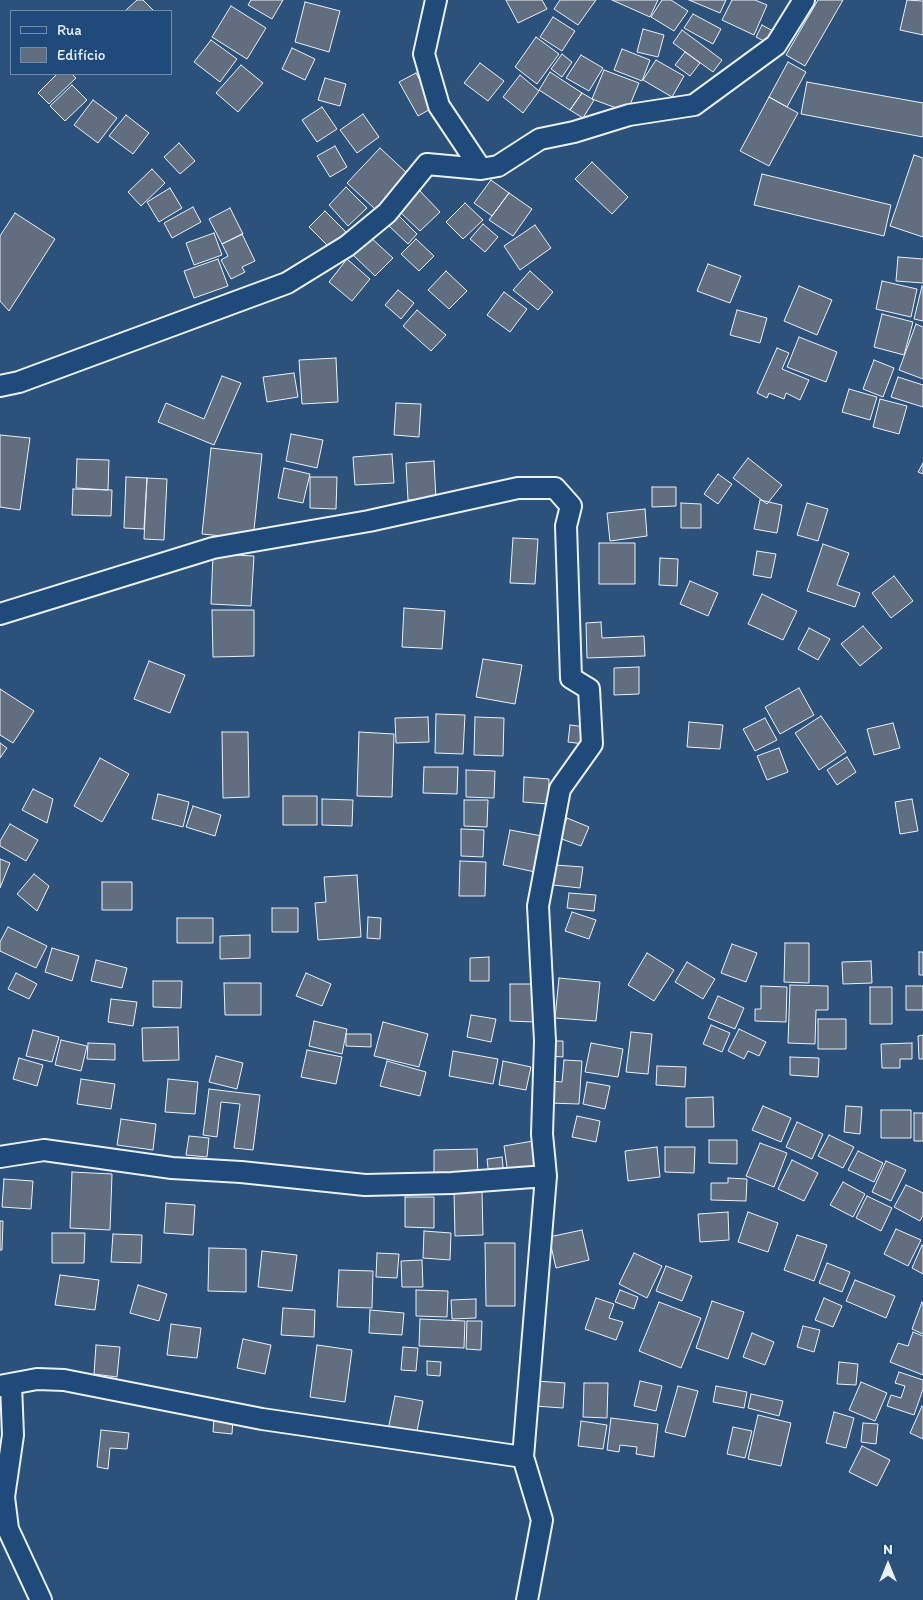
<!DOCTYPE html>
<meta charset="utf-8">
<style>
body{margin:0}
#map{position:relative;width:923px;height:1600px;overflow:hidden;background:#2c517b;font-family:Itim,sans-serif}
canvas{display:block}
.legend{position:absolute;left:10px;top:10px;width:162px;height:65px;box-sizing:border-box;background:#1f4a7a;border:1px solid #6f8dac;margin:0;padding:6px 9px;list-style:none;font-size:15px;color:#e8f1f8}
.legend li{display:flex;align-items:center;gap:10px;height:25px}
.legend b{width:25px;border:1px solid #6f8dac}
.north{position:absolute;left:863px;top:1540px;width:50px;height:50px;-webkit-text-stroke:4px #1f4a7a;paint-order:stroke;rotate:0deg;font-size:14px;font-weight:700;line-height:20px;text-align:center;color:#e8f1f8}
.north::after{content:'';display:block;margin:auto;width:18px;height:22px;background:#e8f1f8;clip-path:polygon(50% 0,100% 100%,50% 72%,0 100%)}
</style>
<div id="map">
<canvas width="923" height="1600"></canvas>
<ul class="legend">
<li><b style="height:6px;background:#1f4a7a"></b>Rua</li>
<li><b style="height:14px;background:#606e7f"></b>Edifício</li>
</ul>
<div class="north">N</div>
</div>
<script>
const g = document.querySelector('canvas').getContext('2d');
g.lineJoin = 'round';
function fillPath(path, color) {
  g.fillStyle = color;
  g.fill(path, 'evenodd');
}
function shape(rows) {
  const path = new Path2D();
  for (const r of rows) {
    path.moveTo(r[0], r[1]);
    for (let i = 2; i < r.length; i += 2) path.lineTo(r[i], r[i + 1]);
  }
  return path;
}
function stroke(path, color, width, dash) {
  g.strokeStyle = color;
  g.lineWidth = width;
  g.lineCap = dash ? 'butt' : 'round';
  g.setLineDash(dash || []);
  g.stroke(path);
}
const building = shape([
 [137,0,143,0,154,11,125,11,137,0],
 [251,0,283,0,272,19,248,5,251,0],
 [506,0,542,0,547,9,518,23,506,0],
 [560,0,596,0,578,25,554,9,560,0],
 [612,0,658,0,650,17,612,0],
 [662,0,671,0,688,11,674,31,651,17,662,0],
 [689,0,726,0,720,13,689,0],
 [732,0,755,0,767,5,754,35,722,20,732,0],
 [818,0,843,0,805,66,786,55,818,0],
 [907,0,923,1,923,35,900,30,907,0],
 [305,2,340,11,329,52,295,42,305,2],
 [231,6,266,28,247,59,212,37,231,6],
 [693,14,721,29,713,44,684,28,693,14],
 [553,17,575,31,562,51,540,37,553,17],
 [762,25,773,31,768,43,756,37,762,25],
 [643,29,664,35,658,57,637,52,643,29],
 [682,30,722,60,713,72,673,43,682,30],
 [536,37,559,54,537,84,515,67,536,37],
 [211,40,237,59,220,82,194,62,211,40],
 [292,48,315,59,305,80,282,69,292,48],
 [622,49,650,60,642,81,614,70,622,49],
 [685,52,700,63,690,76,675,65,685,52],
 [562,54,572,62,562,77,551,69,562,54],
 [581,55,603,68,589,91,566,78,581,55],
 [656,60,684,76,672,97,643,80,656,60],
 [788,62,806,72,787,107,769,97,788,62],
 [480,63,504,81,488,101,464,83,480,63],
 [241,65,263,83,238,112,216,93,241,65],
 [604,70,639,83,627,112,592,99,604,70],
 [550,72,582,93,570,110,539,90,550,72],
 [416,73,434,107,418,116,399,82,416,73],
 [57,74,72,74,76,78,49,104,38,93,57,74],
 [520,75,539,91,523,113,503,97,520,75],
 [325,78,346,84,340,106,318,100,325,78],
 [807,82,923,103,923,137,801,114,807,82],
 [72,85,87,100,65,121,50,106,72,85],
 [582,93,594,100,583,118,570,110,582,93],
 [769,97,798,113,769,166,740,151,769,97],
 [93,100,117,118,98,143,74,125,93,100],
 [322,107,337,129,317,142,302,120,322,107],
 [363,114,379,137,357,153,340,130,363,114],
 [126,115,149,133,133,154,109,136,126,115],
 [179,143,195,161,180,174,164,157,179,143],
 [335,146,347,167,330,177,317,156,335,146],
 [380,148,409,175,375,209,347,183,380,148],
 [914,155,923,158,923,237,890,226,914,155],
 [592,162,628,197,612,214,575,179,592,162],
 [152,169,165,183,141,206,128,192,152,169],
 [762,174,891,205,884,236,754,205,762,174],
 [491,180,509,193,492,216,474,203,491,180],
 [346,187,367,208,348,226,329,205,346,187],
 [170,188,182,208,159,222,147,202,170,188],
 [420,191,440,212,420,231,399,211,420,191],
 [509,193,532,209,513,236,489,220,509,193],
 [465,203,483,220,463,239,446,222,465,203],
 [193,207,201,222,172,238,164,223,193,207],
 [230,208,243,234,222,244,209,219,230,208],
 [325,211,347,233,331,249,309,227,325,211],
 [15,213,55,239,9,311,0,301,0,236,15,213],
 [399,216,417,234,408,244,389,226,399,216],
 [483,224,498,237,485,252,470,239,483,224],
 [535,225,551,248,520,270,504,246,535,225],
 [214,233,222,255,194,265,186,243,214,233],
 [242,234,255,261,242,267,245,272,231,279,221,260,228,256,222,244,242,234],
 [369,236,393,258,375,276,352,254,369,236],
 [416,239,434,256,419,271,401,254,416,239],
 [898,257,923,259,923,283,896,281,898,257],
 [218,259,228,286,194,298,184,271,218,259],
 [347,259,370,279,352,301,329,282,347,259],
 [708,264,741,276,730,303,697,291,708,264],
 [446,271,467,291,449,309,428,290,446,271],
 [530,271,553,292,538,310,513,290,530,271],
 [882,281,917,289,911,317,876,309,882,281],
 [799,286,832,300,817,335,784,321,799,286],
 [922,286,923,286,923,321,914,319,922,286],
 [398,290,414,303,401,319,385,305,398,290],
 [504,292,527,309,510,332,487,315,504,292],
 [417,310,446,335,431,351,403,326,417,310],
 [737,310,767,318,760,343,730,335,737,310],
 [882,314,913,322,904,355,874,347,882,314],
 [916,324,923,327,923,379,899,370,916,324],
 [799,337,837,352,826,382,787,367,799,337],
 [777,348,789,353,782,369,809,380,800,400,786,393,784,399,769,393,767,398,757,393,777,348],
 [336,358,338,402,302,404,299,360,336,358],
 [874,360,894,368,883,397,863,389,874,360],
 [294,373,298,397,267,402,263,377,294,373],
 [222,376,241,383,214,445,158,422,166,403,204,419,222,376],
 [898,377,923,385,923,407,891,397,898,377],
 [849,389,877,397,870,420,842,412,849,389],
 [880,399,907,406,899,434,873,427,880,399],
 [396,403,421,404,419,437,394,435,396,403],
 [291,434,323,440,317,468,286,461,291,434],
 [0,435,30,438,20,510,0,507,0,435],
 [211,448,262,454,253,539,202,534,211,448],
 [392,454,394,483,355,485,353,457,392,454],
 [748,458,782,485,767,504,733,478,748,458],
 [77,459,109,460,108,490,76,488,77,459],
 [434,461,436,499,408,500,406,463,434,461],
 [923,463,923,474,918,472,923,463],
 [284,468,310,474,303,503,278,498,284,468],
 [718,474,732,484,718,504,704,494,718,474],
 [126,477,147,478,144,529,124,528,126,477],
 [310,477,337,477,336,509,310,508,310,477],
 [147,478,167,479,164,540,144,539,147,478],
 [652,487,676,487,676,506,652,507,652,487],
 [73,489,112,490,111,516,72,515,73,489],
 [760,500,782,505,777,533,754,529,760,500],
 [681,503,701,504,701,528,681,528,681,503],
 [807,503,828,509,818,541,797,535,807,503],
 [645,509,647,536,610,541,607,513,645,509],
 [513,538,538,539,535,584,510,583,513,538],
 [599,543,635,543,635,584,599,584,599,543],
 [823,544,849,553,837,585,860,593,855,607,807,591,823,544],
 [757,551,776,554,771,578,753,575,757,551],
 [213,554,254,556,251,606,211,604,213,554],
 [660,558,678,559,677,586,659,585,660,558],
 [894,576,913,601,891,618,872,593,894,576],
 [690,581,718,593,708,616,680,604,690,581],
 [762,594,797,611,783,640,748,624,762,594],
 [404,608,445,611,442,649,402,647,404,608],
 [212,610,254,610,254,656,213,657,212,610],
 [601,622,602,638,644,636,645,656,587,658,586,623,601,622],
 [863,626,882,648,860,666,841,644,863,626],
 [809,628,830,639,818,660,798,649,809,628],
 [483,659,522,665,515,704,476,697,483,659],
 [149,661,185,675,170,713,134,699,149,661],
 [639,667,639,694,614,695,614,668,639,667],
 [799,688,814,715,780,734,765,707,799,688],
 [0,689,34,711,13,743,0,735,0,689],
 [436,714,465,715,463,754,435,753,436,714],
 [821,716,846,752,819,770,795,733,821,716],
 [428,717,429,742,396,743,395,718,428,717],
 [475,717,504,718,503,756,474,755,475,717],
 [765,718,777,740,755,751,743,729,765,718],
 [689,722,723,725,720,749,687,747,689,722],
 [893,723,900,748,874,755,867,729,893,723],
 [570,725,586,727,584,744,568,742,570,725],
 [222,732,248,732,249,797,223,798,222,732],
 [359,732,394,734,392,797,357,796,359,732],
 [0,743,7,748,0,758,0,743],
 [779,748,788,772,767,780,757,756,779,748],
 [847,757,856,772,837,785,827,770,847,757],
 [100,758,129,774,102,822,74,806,100,758],
 [424,767,458,767,457,794,423,793,424,767],
 [466,770,495,771,494,798,466,797,466,770],
 [524,777,549,779,548,804,523,802,524,777],
 [33,789,53,799,47,823,22,810,33,789],
 [158,794,189,802,183,827,152,819,158,794],
 [283,796,317,796,317,825,283,825,283,796],
 [322,799,353,800,352,826,322,825,322,799],
 [912,799,918,831,900,834,895,802,912,799],
 [464,800,488,800,487,827,464,826,464,800],
 [193,806,221,815,215,836,186,827,193,806],
 [567,818,589,827,581,846,559,838,567,818],
 [10,824,38,840,26,861,0,846,0,841,10,824],
 [461,829,484,830,483,857,461,856,461,829],
 [510,830,542,836,535,872,503,865,510,830],
 [0,859,10,863,0,888,0,859],
 [460,861,486,862,485,896,459,896,460,861],
 [555,865,583,867,580,888,553,885,555,865],
 [34,874,49,886,37,911,17,894,34,874],
 [357,875,361,937,318,940,315,903,326,902,324,877,357,875],
 [102,882,132,882,132,910,102,910,102,882],
 [569,893,596,895,594,911,567,908,569,893],
 [272,908,298,908,298,932,272,932,272,908],
 [572,912,596,920,589,939,565,931,572,912],
 [368,917,381,918,380,939,367,938,368,917],
 [177,918,213,918,213,943,177,943,177,918],
 [8,927,47,946,36,968,0,951,0,942,8,927],
 [250,935,250,958,220,959,220,936,250,935],
 [785,943,809,943,809,983,784,982,785,943],
 [732,944,757,953,746,982,721,973,732,944],
 [52,948,79,956,72,981,45,972,52,948],
 [919,952,923,952,923,975,919,975,919,952],
 [647,953,674,970,654,1001,628,985,647,953],
 [489,957,489,981,470,981,470,958,489,957],
 [96,960,127,968,122,988,91,981,96,960],
 [871,961,872,983,843,984,842,962,871,961],
 [687,962,715,979,703,999,675,982,687,962],
 [16,973,37,984,29,999,8,989,16,973],
 [306,973,331,984,322,1006,296,996,306,973],
 [559,978,600,982,596,1021,555,1018,559,978],
 [153,981,182,981,181,1008,153,1007,153,981],
 [224,983,261,983,261,1015,225,1015,224,983],
 [510,984,535,984,534,1022,510,1021,510,984],
 [790,985,828,986,828,1010,816,1010,815,1044,788,1043,790,985],
 [761,986,787,987,786,1022,755,1021,755,1009,761,1009,761,986],
 [906,986,923,986,923,1010,906,1010,906,986],
 [870,987,892,987,892,1024,870,1024,870,987],
 [718,996,744,1008,735,1029,708,1018,718,996],
 [111,999,137,1002,133,1026,108,1022,111,999],
 [471,1015,496,1019,491,1042,467,1037,471,1015],
 [818,1019,846,1019,846,1049,818,1049,818,1019],
 [314,1021,347,1029,342,1054,309,1046,314,1021],
 [383,1022,428,1034,419,1067,374,1056,383,1022],
 [711,1025,730,1033,722,1052,703,1044,711,1025],
 [178,1027,179,1060,143,1061,142,1028,178,1027],
 [739,1029,766,1042,759,1056,748,1051,744,1059,728,1051,739,1029],
 [33,1030,59,1037,52,1062,26,1056,33,1030],
 [631,1032,652,1034,648,1074,626,1072,631,1032],
 [346,1034,371,1034,371,1047,346,1046,346,1034],
 [923,1035,923,1059,919,1059,918,1036,923,1035],
 [61,1040,87,1046,81,1071,55,1065,61,1040],
 [550,1041,563,1041,563,1057,550,1056,550,1041],
 [88,1043,115,1044,115,1060,87,1059,88,1043],
 [591,1043,623,1049,618,1077,585,1072,591,1043],
 [912,1043,912,1059,900,1059,900,1068,882,1068,881,1044,912,1043],
 [307,1050,342,1057,336,1084,301,1077,307,1050],
 [453,1051,498,1059,493,1084,449,1076,453,1051],
 [216,1056,243,1063,237,1089,209,1082,216,1056],
 [790,1057,819,1058,818,1077,790,1075,790,1057],
 [19,1058,43,1065,37,1086,13,1079,19,1058],
 [564,1060,582,1061,579,1104,549,1103,551,1081,562,1082,564,1060],
 [387,1061,426,1072,420,1096,380,1086,387,1061],
 [503,1061,531,1067,526,1090,499,1085,503,1061],
 [657,1066,686,1067,685,1087,656,1085,657,1066],
 [81,1079,115,1084,111,1109,77,1104,81,1079],
 [168,1079,198,1082,195,1114,165,1112,168,1079],
 [587,1082,610,1086,605,1109,583,1104,587,1082],
 [209,1089,260,1095,253,1150,234,1148,240,1104,221,1102,217,1137,203,1135,209,1089],
 [713,1097,714,1127,686,1127,686,1098,713,1097],
 [763,1106,791,1118,781,1142,752,1130,763,1106],
 [846,1106,862,1107,860,1134,844,1132,846,1106],
 [881,1110,911,1110,911,1138,881,1138,881,1110],
 [914,1113,923,1113,923,1141,914,1141,914,1113],
 [577,1116,600,1121,596,1142,572,1137,577,1116],
 [121,1119,156,1124,153,1150,117,1145,121,1119],
 [797,1122,823,1134,812,1159,786,1147,797,1122],
 [829,1135,854,1147,843,1168,818,1156,829,1135],
 [189,1136,209,1138,207,1157,186,1155,189,1136],
 [709,1140,737,1140,737,1164,709,1163,709,1140],
 [533,1141,537,1169,508,1174,504,1146,533,1141],
 [760,1143,787,1153,774,1187,746,1176,760,1143],
 [657,1147,660,1177,628,1181,625,1151,657,1147],
 [665,1147,695,1147,694,1173,665,1172,665,1147],
 [477,1149,478,1176,434,1177,434,1150,477,1149],
 [858,1151,883,1163,874,1182,848,1170,858,1151],
 [502,1157,504,1176,489,1177,487,1159,502,1157],
 [792,1160,818,1173,804,1201,778,1189,792,1160],
 [886,1161,906,1170,891,1201,872,1192,886,1161],
 [72,1172,112,1174,110,1230,70,1228,72,1172],
 [728,1178,747,1179,746,1201,711,1200,711,1183,728,1183,728,1178],
 [4,1179,33,1181,31,1209,2,1207,4,1179],
 [843,1182,865,1194,853,1217,830,1205,843,1182],
 [906,1185,923,1193,923,1215,920,1221,894,1207,906,1185],
 [482,1191,483,1235,455,1236,454,1192,482,1191],
 [867,1196,892,1208,881,1231,856,1218,867,1196],
 [405,1197,434,1197,434,1228,405,1227,405,1197],
 [166,1203,195,1205,193,1235,164,1233,166,1203],
 [728,1212,729,1240,700,1242,698,1214,728,1212],
 [748,1212,778,1223,768,1252,738,1242,748,1212],
 [0,1221,3,1221,2,1250,0,1250,0,1221],
 [896,1229,921,1240,908,1266,884,1254,896,1229],
 [582,1230,589,1260,556,1268,549,1237,582,1230],
 [424,1231,451,1233,450,1260,423,1258,424,1231],
 [52,1233,85,1233,84,1263,52,1263,52,1233],
 [113,1234,142,1235,141,1263,111,1262,113,1234],
 [797,1235,827,1245,814,1281,784,1270,797,1235],
 [485,1243,515,1243,515,1306,486,1306,485,1243],
 [922,1245,923,1246,923,1274,912,1268,922,1245],
 [209,1248,246,1249,246,1292,208,1291,209,1248],
 [262,1251,297,1255,292,1291,258,1287,262,1251],
 [377,1253,399,1254,397,1278,376,1277,377,1253],
 [634,1253,662,1266,647,1298,619,1284,634,1253],
 [422,1260,423,1287,402,1287,401,1261,422,1260],
 [827,1263,850,1272,842,1292,819,1283,827,1263],
 [666,1266,692,1276,682,1301,656,1291,666,1266],
 [339,1270,373,1271,372,1308,337,1307,339,1270],
 [60,1275,99,1280,95,1310,55,1305,60,1275],
 [855,1280,895,1296,886,1318,846,1301,855,1280],
 [138,1285,167,1294,159,1321,130,1313,138,1285],
 [416,1290,448,1291,447,1317,416,1316,416,1290],
 [620,1290,638,1297,634,1309,615,1302,620,1290],
 [596,1298,614,1304,609,1318,623,1322,616,1340,585,1329,596,1298],
 [824,1298,842,1306,833,1327,815,1320,824,1298],
 [476,1299,476,1318,452,1319,451,1300,476,1299],
 [712,1301,744,1312,728,1359,696,1348,712,1301],
 [659,1302,701,1318,681,1368,639,1351,659,1302],
 [922,1302,923,1303,923,1334,912,1329,922,1302],
 [283,1308,315,1310,314,1337,281,1335,283,1308],
 [370,1310,404,1313,402,1335,369,1333,370,1310],
 [420,1319,465,1321,464,1348,419,1346,420,1319],
 [467,1321,482,1321,481,1350,466,1349,467,1321],
 [171,1324,201,1328,197,1358,167,1355,171,1324],
 [803,1326,820,1330,814,1352,797,1347,803,1326],
 [913,1332,923,1336,923,1375,890,1362,898,1343,908,1346,913,1332],
 [752,1333,774,1342,765,1365,743,1357,752,1333],
 [243,1339,271,1345,265,1374,237,1368,243,1339],
 [96,1345,120,1347,117,1377,94,1374,96,1345],
 [317,1345,352,1350,345,1402,310,1397,317,1345],
 [403,1347,418,1348,416,1371,401,1370,403,1347],
 [427,1361,441,1362,440,1376,427,1375,427,1361],
 [839,1362,858,1364,856,1385,837,1384,839,1362],
 [899,1372,923,1380,923,1389,914,1415,887,1406,891,1395,901,1398,905,1386,895,1383,899,1372],
 [536,1381,565,1383,563,1408,534,1406,536,1381],
 [640,1381,662,1386,656,1411,634,1406,640,1381],
 [861,1382,887,1393,875,1421,849,1410,861,1382],
 [584,1383,608,1383,607,1418,583,1417,584,1383],
 [678,1386,698,1391,685,1437,665,1432,678,1386],
 [716,1386,747,1392,744,1408,713,1402,716,1386],
 [751,1394,783,1401,779,1416,748,1408,751,1394],
 [395,1396,423,1401,416,1436,388,1430,395,1396],
 [922,1406,923,1407,923,1439,910,1433,922,1406],
 [834,1412,854,1418,846,1448,826,1443,834,1412],
 [758,1415,791,1423,781,1466,748,1459,758,1415],
 [611,1418,658,1424,654,1457,636,1454,637,1447,620,1445,619,1452,607,1450,611,1418],
 [214,1419,233,1420,232,1434,213,1432,214,1419],
 [581,1421,607,1425,603,1449,578,1446,581,1421],
 [863,1423,878,1424,876,1444,861,1442,863,1423],
 [733,1427,752,1431,745,1458,727,1454,733,1427],
 [101,1430,129,1433,127,1449,110,1448,108,1469,97,1467,101,1430],
 [862,1446,890,1460,877,1486,849,1472,862,1446]
]);
const street = shape([
 [436,0,424,54,439,106,481,169],
 [0,386,19,382,287,283,347,246,387,213,427,164,481,169,498,166,540,139,574,132,629,115,694,105,776,45,804,0],
 [0,614,213,548,369,521,518,488,555,488,571,506,566,526,571,678,589,689,592,744,560,789,538,906,545,1041,542,1134,546,1176,523,1457,542,1520,527,1600],
 [0,1157,44,1150,172,1168,241,1172,365,1185,452,1183,546,1176],
 [11,1385,13,1435,4,1497,8,1529,41,1600],
 [0,1386,37,1379,64,1380,262,1419,523,1457]
]);
fillPath(building, '#606e7f');
stroke(building, '#e8f1f8', 1);
stroke(street, '#e8f1f8', 24);
stroke(street, '#1f4a7a', 20);
</script>
